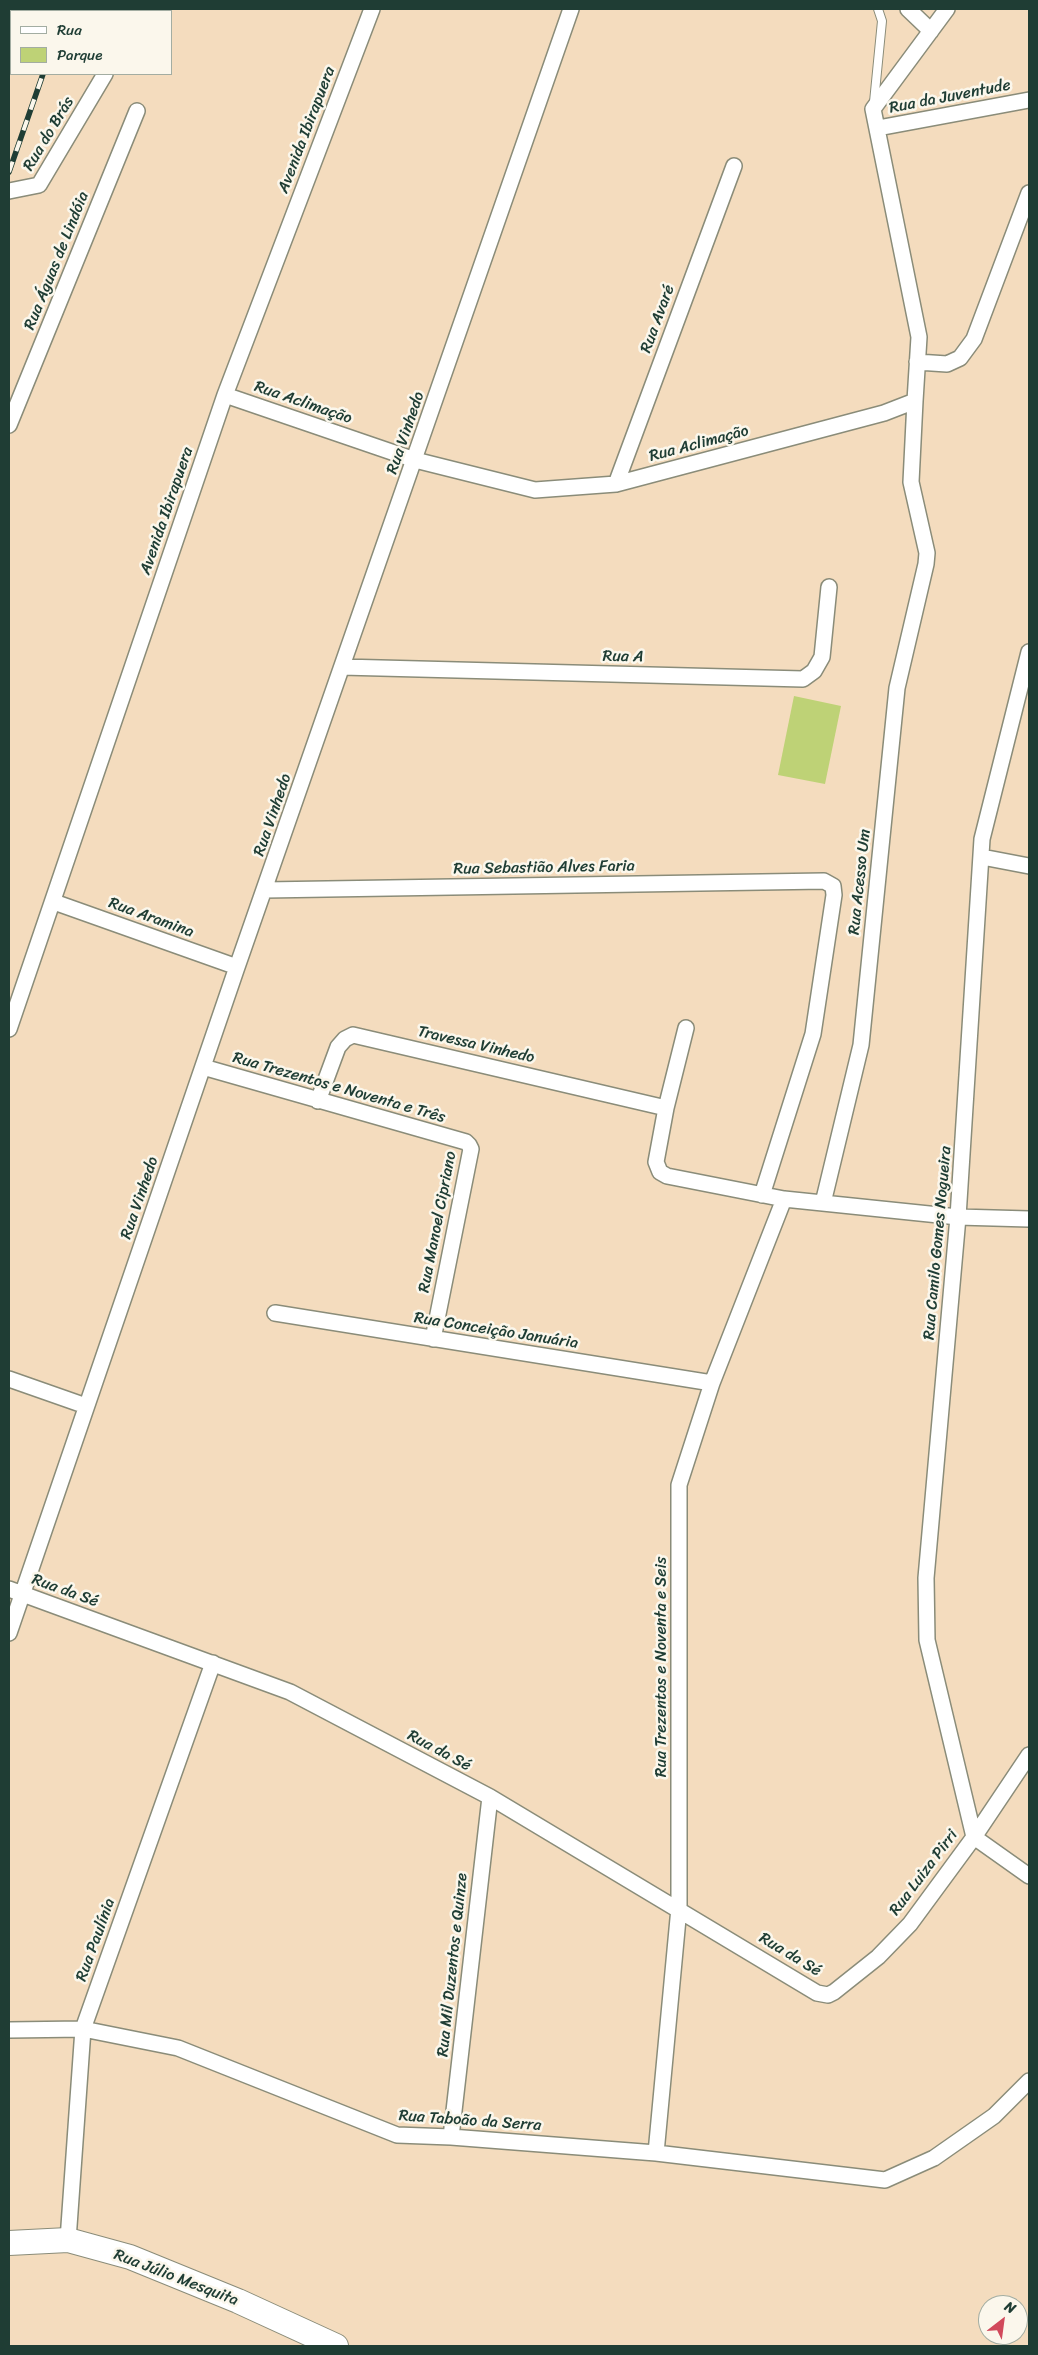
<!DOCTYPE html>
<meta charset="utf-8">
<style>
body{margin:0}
#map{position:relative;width:1038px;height:2355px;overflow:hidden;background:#f4dcbe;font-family:Sriracha,sans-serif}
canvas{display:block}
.frame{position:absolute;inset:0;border:10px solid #1f3d34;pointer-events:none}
.legend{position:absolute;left:10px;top:10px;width:162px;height:65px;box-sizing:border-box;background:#fbf7ec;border:1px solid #a3ada2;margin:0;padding:6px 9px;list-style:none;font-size:15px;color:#1f3d34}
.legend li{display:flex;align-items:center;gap:10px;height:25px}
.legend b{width:25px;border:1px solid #a3ada2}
.north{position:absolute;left:978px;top:2295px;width:50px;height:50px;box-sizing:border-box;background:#fbf7ec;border:1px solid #a3ada2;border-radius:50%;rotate:30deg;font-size:14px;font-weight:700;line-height:20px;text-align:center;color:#1f3d34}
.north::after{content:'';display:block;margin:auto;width:18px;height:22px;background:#d1495b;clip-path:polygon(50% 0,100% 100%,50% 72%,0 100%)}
</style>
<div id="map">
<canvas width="1038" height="2355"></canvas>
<div class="frame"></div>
<ul class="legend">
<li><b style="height:6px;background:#fff"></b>Rua</li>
<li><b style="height:14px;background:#bed276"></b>Parque</li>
</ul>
<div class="north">N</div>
</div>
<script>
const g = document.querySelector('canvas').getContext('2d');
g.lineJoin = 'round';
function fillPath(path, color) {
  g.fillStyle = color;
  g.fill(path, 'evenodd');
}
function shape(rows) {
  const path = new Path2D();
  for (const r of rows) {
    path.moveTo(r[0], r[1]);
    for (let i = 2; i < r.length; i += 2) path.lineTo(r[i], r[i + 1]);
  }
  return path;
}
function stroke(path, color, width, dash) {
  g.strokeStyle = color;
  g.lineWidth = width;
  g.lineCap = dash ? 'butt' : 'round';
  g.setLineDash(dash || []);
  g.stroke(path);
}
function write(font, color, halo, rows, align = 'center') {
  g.font = font + ' Sriracha,sans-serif';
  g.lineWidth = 5;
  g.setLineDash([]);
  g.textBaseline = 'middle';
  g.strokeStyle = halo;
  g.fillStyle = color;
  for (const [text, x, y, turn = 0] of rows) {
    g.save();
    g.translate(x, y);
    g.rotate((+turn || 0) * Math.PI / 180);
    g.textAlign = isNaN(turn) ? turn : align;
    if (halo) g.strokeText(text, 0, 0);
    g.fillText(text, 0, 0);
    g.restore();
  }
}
const green = shape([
 [794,696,841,706,825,784,778,775]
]);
const lane = shape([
 [874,102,882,21,878,9]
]);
const street = shape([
 [908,9,931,31],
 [143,11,145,9],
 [878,128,1029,100],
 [9,191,39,185,105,74],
 [917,362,947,364,960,358,974,339,1029,193],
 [225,395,415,460,535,490,616,484,884,413,915,401,919,337,873,109,947,9],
 [9,425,137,111],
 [616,484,734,166],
 [1029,652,982,839,958,1217,926,1578,927,1640,974,1837,1029,1876],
 [342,667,803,679,814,671,822,657,829,587],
 [982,857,1029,866],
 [265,890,824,881,833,886,834,895,813,1034,762,1195],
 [54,902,237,967],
 [9,1029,225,395,372,9],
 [203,1067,466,1142,469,1145,471,1149,433,1339],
 [318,1101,338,1047,345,1039,353,1035,666,1108,656,1162,660,1172,667,1176,784,1199,958,1217,1029,1219],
 [666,1108,686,1028],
 [823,1203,861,1045,897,688,926,564,927,553,911,482,915,401],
 [275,1313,712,1383],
 [9,1379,86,1406],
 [9,1589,290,1692,490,1797,817,1993,828,1995,834,1992,878,1957,910,1924,974,1837,1029,1755],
 [9,1633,237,967,571,9],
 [9,2030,83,2029,178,2048,397,2135,451,2137,656,2153,885,2180,934,2158,994,2116,1029,2081],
 [451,2137,490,1797],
 [656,2153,679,1908,679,1485,712,1383,784,1199],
 [68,2240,83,2029,213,1663]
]);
const primary = shape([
 [9,2243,68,2240,130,2257,238,2301,336,2346]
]);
const rail = shape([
 [65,11,66,9],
 [9,172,43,74]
]);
const streetNames = [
 ["Rua da Juventude",950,97,-11],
 ["Avenida Ibirapuera",307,130,-69],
 ["Rua do Brás",49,134,-59],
 ["Rua Águas de Lindóia",57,261,-68],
 ["Rua Avaré",658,319,-70],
 ["Rua Aclimação",303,403,19],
 ["Rua Vinhedo",406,433,-71],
 ["Rua Aclimação",699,444,-15],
 ["Avenida Ibirapuera",167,511,-71],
 ["Rua A",623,657,1],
 ["Rua Vinhedo",273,815,-71],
 ["Rua Sebastião Alves Faria",544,868,-1],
 ["Rua Acesso Um",860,882,-84],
 ["Rua Aramina",151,918,20],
 ["Travessa Vinhedo",476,1045,13],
 ["Rua Trezentos e Noventa e Três",339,1088,16],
 ["Rua Vinhedo",140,1198,-71],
 ["Rua Manoel Cipriano",438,1222,-79],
 ["Rua Camilo Gomes Nogueira",938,1243,-85],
 ["Rua Conceição Januária",496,1331,9],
 ["Rua da Sé",65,1591,20],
 ["Rua Trezentos e Noventa e Seis",662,1667,-90],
 ["Rua da Sé",439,1751,28],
 ["Rua Luiza Pirri",924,1873,-53],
 ["Rua Paulínia",96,1940,-70],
 ["Rua da Sé",790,1955,31],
 ["Rua Mil Duzentos e Quinze",453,1965,-84],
 ["Rua Taboão da Serra",470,2121,4],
 ["Rua Júlio Mesquita",176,2278,21]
];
fillPath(green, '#bed276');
stroke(lane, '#8a8c79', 10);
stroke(street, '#8a8c79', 18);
stroke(primary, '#8a8c79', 26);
stroke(lane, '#fff', 8);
stroke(street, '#fff', 15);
stroke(primary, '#fff', 24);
stroke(rail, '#1f3d34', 5.5);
stroke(rail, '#fbf7ec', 4, [11]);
write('16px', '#1f3d34', '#fbf7ec', streetNames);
</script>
